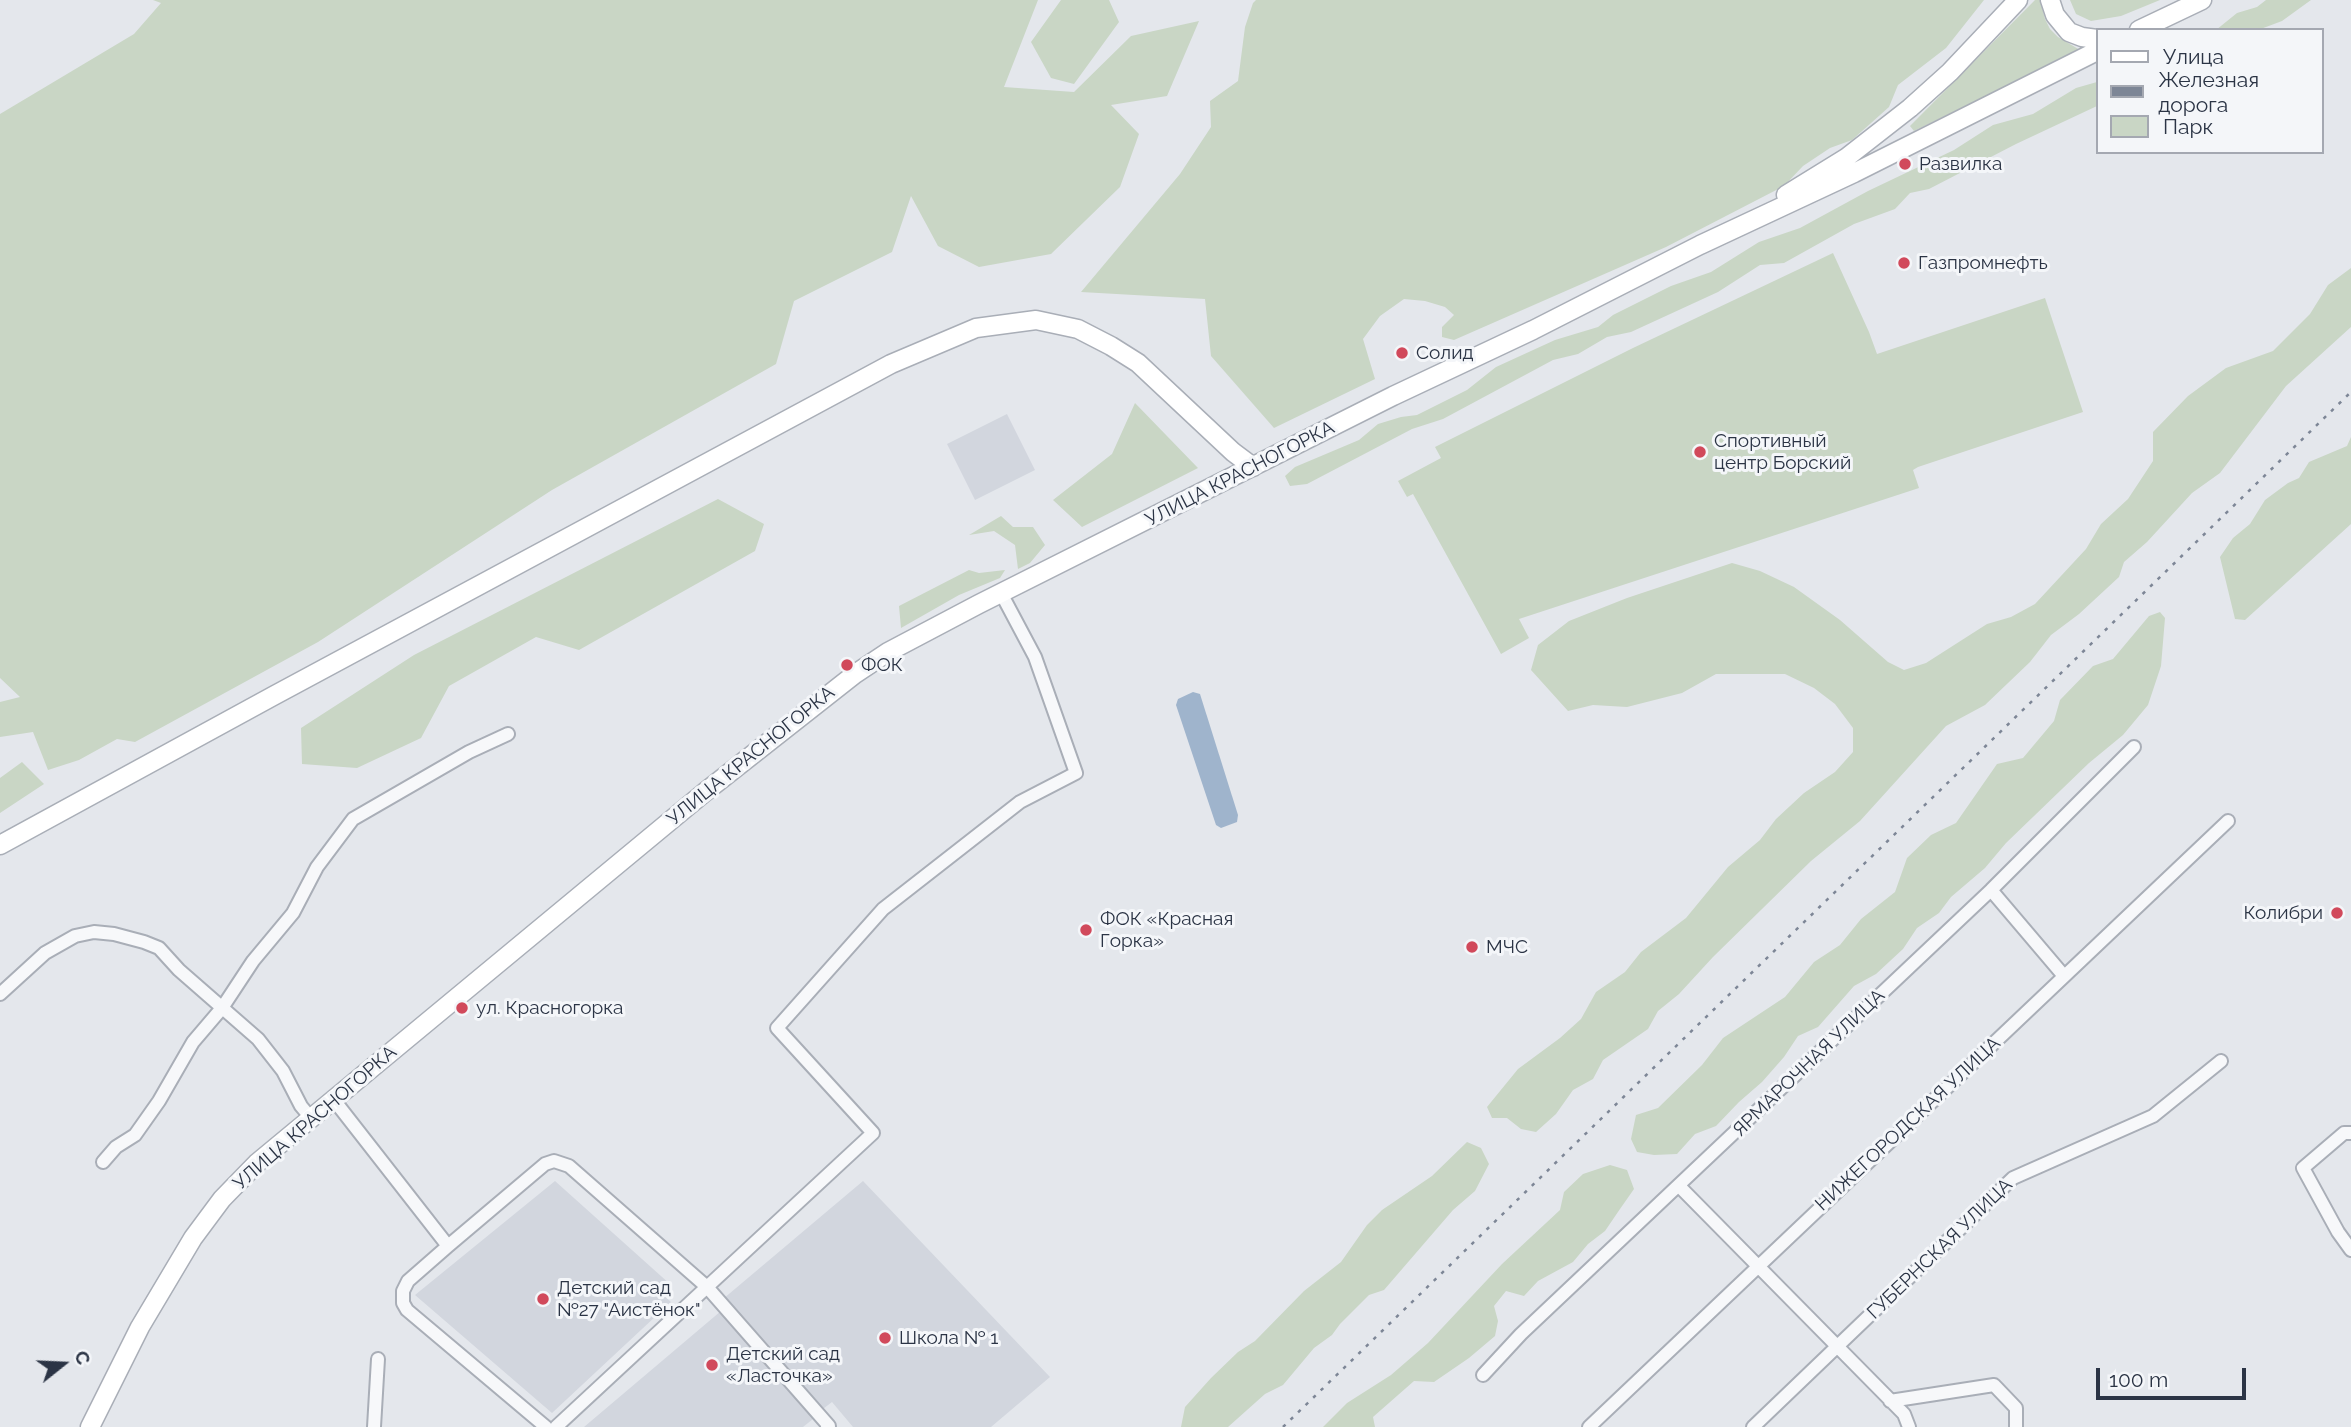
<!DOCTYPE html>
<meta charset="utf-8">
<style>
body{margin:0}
#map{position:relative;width:2351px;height:1427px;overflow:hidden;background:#e4e7ec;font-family:Raleway,sans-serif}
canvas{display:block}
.legend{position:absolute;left:2096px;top:28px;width:228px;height:126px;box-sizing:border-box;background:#f4f6f9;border:2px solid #a4a8b1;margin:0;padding:9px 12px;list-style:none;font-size:21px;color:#2b3445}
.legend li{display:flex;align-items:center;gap:14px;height:35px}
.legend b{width:35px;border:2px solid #a4a8b1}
.north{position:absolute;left:28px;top:1329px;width:70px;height:70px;-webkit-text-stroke:5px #f4f6f9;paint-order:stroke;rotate:72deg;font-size:19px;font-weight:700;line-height:28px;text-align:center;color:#2b3445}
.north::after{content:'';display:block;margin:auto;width:24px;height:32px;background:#2b3445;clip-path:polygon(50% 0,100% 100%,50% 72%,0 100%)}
.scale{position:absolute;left:2096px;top:1368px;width:150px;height:32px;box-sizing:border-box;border:4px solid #2b3445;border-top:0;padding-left:9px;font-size:21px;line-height:24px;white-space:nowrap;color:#2b3445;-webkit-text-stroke:5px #f4f6f9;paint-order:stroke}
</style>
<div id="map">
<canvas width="2351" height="1427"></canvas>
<ul class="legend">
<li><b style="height:9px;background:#fff"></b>Улица</li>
<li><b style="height:9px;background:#7d8696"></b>Железная дорога</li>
<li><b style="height:19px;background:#c9d6c5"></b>Парк</li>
</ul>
<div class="north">С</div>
<div class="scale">100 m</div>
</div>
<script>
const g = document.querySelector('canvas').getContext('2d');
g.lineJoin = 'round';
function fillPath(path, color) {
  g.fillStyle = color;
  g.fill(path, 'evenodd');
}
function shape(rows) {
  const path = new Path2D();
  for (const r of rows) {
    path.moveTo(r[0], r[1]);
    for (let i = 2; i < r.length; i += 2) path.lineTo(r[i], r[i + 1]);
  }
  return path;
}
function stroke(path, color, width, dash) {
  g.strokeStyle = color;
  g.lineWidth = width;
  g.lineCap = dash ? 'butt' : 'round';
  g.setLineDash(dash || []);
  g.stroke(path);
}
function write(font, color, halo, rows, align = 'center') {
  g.font = font + ' Raleway,sans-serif';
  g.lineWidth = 6;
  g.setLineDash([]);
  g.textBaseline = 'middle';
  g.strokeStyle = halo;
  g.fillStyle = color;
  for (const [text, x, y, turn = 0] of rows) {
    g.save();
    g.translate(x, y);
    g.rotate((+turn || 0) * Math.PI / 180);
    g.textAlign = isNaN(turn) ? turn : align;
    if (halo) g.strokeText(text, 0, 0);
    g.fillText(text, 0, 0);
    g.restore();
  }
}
const built = shape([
 [1007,414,1035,470,975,500,947,444],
 [555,1181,671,1285,663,1295,671,1302,552,1413,415,1295],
 [863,1181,1050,1377,991,1427,853,1427,832,1402,819,1412,723,1299],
 [721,1311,813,1419,803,1427,584,1427]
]);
const green = shape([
 [153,0,1038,0,1004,87,1074,92,1131,36,1199,21,1167,96,1111,105,1139,134,1120,187,1051,254,979,267,938,246,911,196,892,252,794,301,776,364,552,490,318,642,135,742,117,739,79,760,48,770,33,732,0,737,0,702,20,697,0,678,0,114,134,34,161,3],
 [1061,0,1109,0,1119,22,1074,84,1051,78,1031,42],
 [1256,0,1984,0,1946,48,1898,85,1889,107,1852,140,1830,148,1803,166,1784,186,1666,247,1454,340,1442,337,1442,327,1454,315,1445,307,1425,301,1404,299,1380,316,1363,339,1375,379,1274,428,1211,356,1205,299,1081,292,1180,174,1211,127,1210,101,1238,81,1245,27,1253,3],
 [2035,0,2040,0,2045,19,2050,29,2058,37,2080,50,1914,131,1910,126],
 [2070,0,2160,0,2121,16,2091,21,2076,14],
 [2266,0,2311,0,2282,21,2258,30,2216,30,2237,13,2257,7],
 [2097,82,2097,106,2016,144,1929,189,1910,193,1895,209,1854,224,1784,263,1760,265,1718,292,1631,332,1607,337,1578,354,1553,360,1443,419,1412,429,1307,484,1290,486,1285,476,1295,467,1359,440,1378,424,1401,417,1417,415,1467,390,1496,367,1555,340,1598,327,1613,315,1671,286,1711,272,1759,242,1800,228,1868,191,1954,150,1993,125,2033,114,2076,88],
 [1833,253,1869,332,1877,354,2045,298,2083,412,1918,467,1913,470,1919,488,1519,619,1529,638,1501,654,1413,494,1407,497,1398,481,1441,458,1435,447,1633,348],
 [2351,268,2351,327,2286,386,2220,473,2192,493,2147,542,2124,562,2119,577,2079,614,2051,635,2030,662,1985,705,1946,726,1860,821,1811,861,1713,957,1679,994,1658,1011,1648,1029,1603,1060,1593,1079,1573,1090,1556,1114,1536,1132,1521,1129,1507,1118,1492,1118,1487,1107,1518,1069,1560,1038,1581,1019,1596,992,1625,972,1641,952,1686,918,1728,867,1760,840,1776,819,1804,793,1835,772,1853,752,1853,728,1835,704,1814,688,1785,674,1716,674,1682,693,1627,707,1593,705,1568,711,1531,670,1538,645,1569,621,1627,598,1732,563,1760,571,1794,587,1840,620,1888,662,1904,670,1926,663,1987,624,2011,617,2035,604,2086,549,2101,524,2128,499,2153,461,2153,432,2188,396,2226,368,2273,351,2310,314,2328,285],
 [1135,403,1198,468,1082,527,1053,500,1112,454],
 [2351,437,2351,524,2245,620,2235,619,2220,557,2233,538,2250,524,2265,500,2288,483,2299,478,2309,462,2347,446],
 [718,499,764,524,755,551,579,650,536,637,449,686,421,738,357,768,302,764,301,728,414,655],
 [1001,516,1013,527,1033,527,1045,545,1030,563,1018,569,1015,545,994,531,969,535],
 [969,570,979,573,1005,570,1000,578,959,595,901,628,899,606],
 [2160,612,2165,618,2161,666,2148,705,2123,735,2089,763,2006,843,1985,868,1951,897,1939,913,1917,928,1903,949,1876,974,1854,986,1818,1027,1798,1036,1784,1057,1762,1082,1739,1102,1716,1126,1695,1134,1677,1154,1654,1155,1637,1152,1631,1139,1636,1115,1658,1108,1702,1065,1723,1038,1785,997,1814,962,1840,945,1861,919,1895,892,1907,858,1931,835,1956,823,1997,764,2023,758,2054,721,2060,700,2093,666,2113,659,2149,616],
 [22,762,44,784,0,813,0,778],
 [1467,1142,1481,1148,1489,1164,1475,1191,1453,1210,1384,1290,1369,1295,1340,1324,1332,1335,1314,1348,1283,1385,1265,1394,1228,1427,1181,1427,1185,1407,1211,1378,1238,1352,1255,1341,1304,1291,1341,1262,1367,1225,1382,1210,1432,1176],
 [1610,1165,1627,1170,1634,1189,1620,1209,1605,1231,1588,1244,1573,1262,1538,1281,1524,1296,1506,1291,1494,1306,1498,1321,1495,1336,1469,1358,1434,1382,1414,1381,1373,1417,1375,1427,1323,1427,1347,1403,1391,1375,1428,1343,1502,1264,1560,1210,1564,1192,1583,1174]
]);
const water = shape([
 [1193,692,1200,694,1238,815,1237,822,1221,828,1216,825,1176,705,1178,699]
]);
const street = shape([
 [1991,890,2064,976],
 [0,994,45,953,75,936,94,932,114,934,144,942,159,948,179,970,258,1039,283,1071,301,1106,311,1118],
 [334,1100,448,1246],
 [2351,1133,2344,1133,2303,1168,2338,1232,2351,1250],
 [103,1162,116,1147,135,1135,159,1101,193,1042,222,1008,253,961,293,913,317,867,353,819,469,752,508,734],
 [1679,1186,1904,1414,1909,1427],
 [1483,1375,1521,1334,1991,890,2134,747],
 [1890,1401,1994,1385,2016,1408,2016,1427],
 [374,1427,378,1359],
 [546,1427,407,1310,403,1303,403,1291,408,1281,448,1246,545,1164,554,1161,569,1166,707,1287,829,1426,827,1427],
 [556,1427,873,1133,777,1028,883,909,1020,802,1076,773,1035,657,1001,593],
 [1589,1427,2228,821],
 [1753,1427,2013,1178,2153,1116,2221,1061]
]);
const secondary = shape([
 [2050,0,2055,15,2069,32,2082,37,2097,39],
 [2139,30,2202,0],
 [1786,195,1846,158,1910,108,1950,72,2018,0],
 [0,845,275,695,891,364,976,328,1036,320,1078,329,1111,346,1138,363,1233,452,1253,467],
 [90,1427,140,1327,193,1238,222,1199,257,1163,705,792,855,674,888,652,979,604,1393,396,1533,330,1700,245,1854,173,2097,51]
]);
const rail = shape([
 [1283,1427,2351,392]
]);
const markers = [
 [1905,164,7,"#d1495b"],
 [1904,263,7,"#d1495b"],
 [1402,353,7,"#d1495b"],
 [1700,452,7,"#d1495b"],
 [847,665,7,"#d1495b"],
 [2337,913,7,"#d1495b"],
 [1086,930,7,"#d1495b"],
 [1472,947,7,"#d1495b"],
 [462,1008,7,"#d1495b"],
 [543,1299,7,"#d1495b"],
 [885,1338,7,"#d1495b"],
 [712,1365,7,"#d1495b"]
];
const poiNames = [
 ["Развилка",1919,164],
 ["Газпромнефть",1918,263],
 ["Солид",1416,353],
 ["Спортивный",1714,441],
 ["центр Борский",1714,463],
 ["ФОК",861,665],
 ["Колибри",2323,913,"right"],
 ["ФОК «Красная",1100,919],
 ["Горка»",1100,941],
 ["МЧС",1486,947],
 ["ул. Красногорка",476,1008],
 ["Детский сад",557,1288],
 ["№27 \"Аистёнок\"",557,1310],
 ["Школа № 1",899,1338],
 ["Детский сад",726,1354],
 ["«Ласточка»",726,1376]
];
const streetNames = [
 ["УЛИЦА КРАСНОГОРКА",1240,474,-27],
 ["УЛИЦА КРАСНОГОРКА",751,756,-39],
 ["ЯРМАРОЧНАЯ УЛИЦА",1809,1063,-44],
 ["УЛИЦА КРАСНОГОРКА",315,1118,-41],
 ["НИЖЕГОРОДСКАЯ УЛИЦА",1908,1124,-43],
 ["ГУБЕРНСКАЯ УЛИЦА",1940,1249,-44]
];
fillPath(built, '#d2d6de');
fillPath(green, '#c9d6c5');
fillPath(water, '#9fb4cc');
stroke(street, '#a9aeb7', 16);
stroke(secondary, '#a9aeb7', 21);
stroke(street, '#f7f8fa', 12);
stroke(secondary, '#fff', 18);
stroke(rail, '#7d8696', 2.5, [3.5, 7]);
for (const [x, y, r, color] of markers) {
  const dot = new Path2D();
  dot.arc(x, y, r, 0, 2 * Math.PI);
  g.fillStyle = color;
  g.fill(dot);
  stroke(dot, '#f4f6f9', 2.5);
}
write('19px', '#2b3445', '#f4f6f9', poiNames, 'left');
write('19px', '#2b3445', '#f4f6f9', streetNames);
</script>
